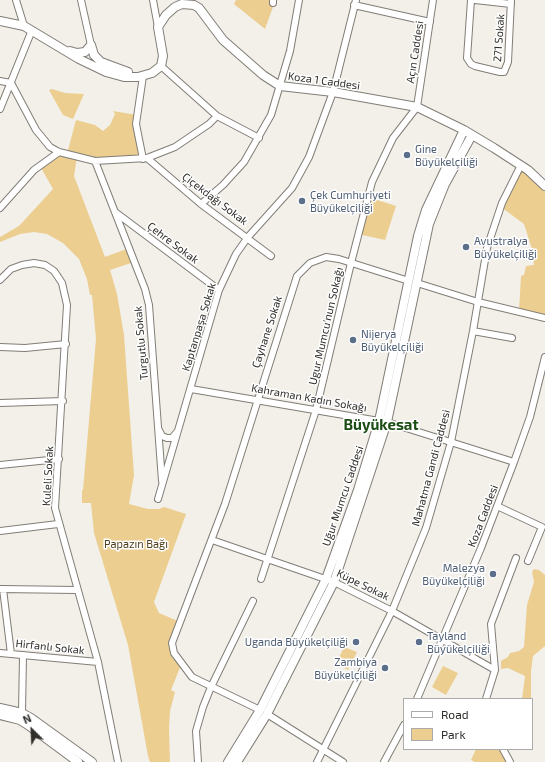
<!DOCTYPE html>
<meta charset="utf-8">
<style>
body{margin:0}
#map{position:relative;width:545px;height:762px;overflow:hidden;background:#f3f0e9;font-family:"Exo 2",sans-serif}
canvas{display:block}
.legend{position:absolute;left:403px;top:698px;width:130px;height:52px;box-sizing:border-box;background:#fff;border:1px solid #acabaa;margin:0;padding:5px 7px;list-style:none;font-size:12px;color:#2f2e2b}
.legend li{display:flex;align-items:center;gap:8px;height:20px}
.legend b{width:20px;border:1px solid #acabaa}
.north{position:absolute;left:12px;top:710px;width:40px;height:40px;-webkit-text-stroke:3px #fff;paint-order:stroke;rotate:336deg;font-size:11px;font-weight:700;line-height:16px;text-align:center;color:#2f2e2b}
.north::after{content:'';display:block;margin:auto;width:14px;height:18px;background:#2f2e2b;clip-path:polygon(50% 0,100% 100%,50% 72%,0 100%)}
</style>
<div id="map">
<canvas width="545" height="762"></canvas>
<ul class="legend">
<li><b style="height:5px;background:#fff"></b>Road</li>
<li><b style="height:11px;background:#ebce90"></b>Park</li>
</ul>
<div class="north">N</div>
</div>
<script>
const g = document.querySelector('canvas').getContext('2d');
g.lineJoin = 'round';
function fillPath(path, color) {
  g.fillStyle = color;
  g.fill(path, 'evenodd');
}
function shape(rows) {
  const path = new Path2D();
  for (const r of rows) {
    path.moveTo(r[0], r[1]);
    for (let i = 2; i < r.length; i += 2) path.lineTo(r[i], r[i + 1]);
  }
  return path;
}
function stroke(path, color, width, dash) {
  g.strokeStyle = color;
  g.lineWidth = width;
  g.lineCap = dash ? 'butt' : 'round';
  g.setLineDash(dash || []);
  g.stroke(path);
}
function write(font, color, halo, rows, align = 'center') {
  g.font = font + ' "Exo 2",sans-serif';
  g.lineWidth = 3;
  g.setLineDash([]);
  g.textBaseline = 'middle';
  g.strokeStyle = halo;
  g.fillStyle = color;
  for (const [text, x, y, turn = 0] of rows) {
    g.save();
    g.translate(x, y);
    g.rotate((+turn || 0) * Math.PI / 180);
    g.textAlign = isNaN(turn) ? turn : align;
    if (halo) g.strokeText(text, 0, 0);
    g.fillText(text, 0, 0);
    g.restore();
  }
}
const green = shape([
 [236,0,271,0,270,5,273,7,265,29,234,4],
 [52,89,65,93,84,94,73,119,63,115,49,90],
 [113,111,137,115,143,159,95,161,77,157,74,176,105,257,129,248,134,262,110,270,117,294,124,335,134,475,129,504,148,509,159,509,164,507,186,514,154,602,159,613,180,622,172,643,181,665,171,690,175,692,170,711,169,728,170,762,150,762,148,756,128,645,94,533,91,503,82,503,82,490,83,490,96,339,92,295,90,295,87,279,79,259,63,243,47,234,34,232,20,234,0,242,0,237,19,226,53,189,40,166,59,152,67,154,76,120,95,125,103,131,110,125,115,114],
 [521,165,545,186,545,318,519,311,521,276,524,275,526,266,534,265,531,246,524,224,501,207],
 [368,197,396,206,385,240,358,234],
 [534,569,539,570,545,575,545,646,533,656,531,671,531,699,522,699,525,676,508,668,501,669,501,661,508,657,510,653,519,651,524,647,527,605,534,582,532,572],
 [344,647,357,652,348,670,336,664],
 [443,666,458,673,446,695,432,687],
 [476,749,503,749,510,762,475,762,471,760]
]);
const minor = shape([
 [16,0,24,26],
 [81,0,91,45],
 [153,0,158,27],
 [471,0,467,58,471,64,475,66,500,72,504,72,508,62,511,0],
 [475,0,511,4],
 [273,3,273,0],
 [354,5,430,22],
 [161,66,217,116,259,138],
 [143,76,136,124,143,159],
 [0,81,11,83],
 [11,83,36,130,50,147,59,152,95,161,147,158,175,147,209,124,217,116],
 [0,109,32,30],
 [147,158,201,204,271,256],
 [95,161,145,289,149,305,162,481],
 [201,204,223,185,244,162,271,115,290,51,299,0],
 [0,208,34,170,59,152],
 [115,212,219,290],
 [0,280,11,269,22,265,34,263,45,265,54,271,62,283,67,305,55,508,98,662,118,762],
 [417,283,478,302,545,318],
 [473,331,512,338],
 [0,347,25,348,66,344],
 [191,389,379,421],
 [0,403,63,401],
 [387,422,514,462],
 [159,430,162,436,167,438,172,438,177,432],
 [0,465,59,459],
 [158,499,219,290,236,254,248,237,292,188,309,157,333,92,356,0],
 [497,506,542,527,528,561],
 [0,531,58,524],
 [212,540,334,582,392,611,495,670],
 [261,579,316,410,351,263,372,182,393,138,417,107,433,0],
 [0,589,77,590],
 [3,589,11,654],
 [0,653,98,662],
 [417,699,481,548,514,462,530,417,545,357],
 [486,699,495,670,491,624,516,558],
 [260,710,192,677,174,653,172,643,225,504,297,276,310,263,326,257,339,259,409,281],
 [22,713,23,655],
 [267,714,343,762],
 [503,749,510,762],
 [198,762,196,731,203,707,211,687,253,601],
 [317,762,392,611,426,528,451,442,473,331,487,248,502,203,521,165],
 [384,762,404,725]
]);
const major = shape([
 [0,21,24,26,79,59,106,72,124,77,138,77,152,73,161,66,163,56,158,27,166,15,175,7,182,4,194,5,199,8,223,40,263,75,280,86,333,92,417,107,464,130,494,148,528,170,545,186],
 [91,45,94,55,101,62,128,72],
 [70,51,77,53,85,52,91,45],
 [0,708,22,713,31,718,92,762],
 [0,715,20,720,28,725,78,762],
 [228,762,260,710,326,579,358,490,379,421,418,236,426,210,464,130],
 [237,762,267,714,334,582,387,422,429,224,445,184,472,135]
]);
const markers = [
 [407,155,4,"#5c6f8a"],
 [302,201,4,"#5c6f8a"],
 [466,247,4,"#5c6f8a"],
 [353,340,4,"#5c6f8a"],
 [493,574,4,"#5c6f8a"],
 [356,642,4,"#5c6f8a"],
 [419,642,4,"#5c6f8a"],
 [385,668,4,"#5c6f8a"]
];
const streetNames = [
 ["271 Sokak",499,38,-86],
 ["Açın Caddesi",415,52,-81],
 ["Koza 1 Caddesi",324,81,8],
 ["Çiçekdağı Sokak",215,199,37],
 ["Çehre Sokak",173,243,37],
 ["Ugur Mumcu'nun Sokağı",326,326,-77],
 ["Kaptanpaşa Sokak",199,327,-73],
 ["Çayhane Sokak",267,332,-72],
 ["Turgutlu Sokak",141,343,-95],
 ["Kahraman Kadın Sokağı",309,398,10],
 ["Mahatma Gandi Caddesi",431,468,-75],
 ["Kuleli Sokak",48,476,-87],
 ["Uğur Mumcu Caddesi",343,496,-71],
 ["Koza Caddesi",483,516,-69],
 ["Küpe Sokak",363,585,26],
 ["Hirfanlı Sokak",50,647,6]
];
const serviceNames = [
 ["Gine",415,149],
 ["Büyükelçiliği",415,162],
 ["Çek Cumhuriyeti",310,195],
 ["Büyükelçiliği",310,208],
 ["Avustralya",474,241],
 ["Büyükelçiliği",474,254],
 ["Nijerya",361,334],
 ["Büyükelçiliği",361,347],
 ["Malezya",485,568,"right"],
 ["Büyükelçiliği",485,581,"right"],
 ["Tayland",427,636],
 ["Büyükelçiliği",427,649],
 ["Uganda Büyükelçiliği",348,642,"right"],
 ["Zambiya",377,662,"right"],
 ["Büyükelçiliği",377,675,"right"]
];
const parkNames = [
 ["Papazın Bağı",136,544]
];
const districtNames = [
 ["Büyükesat",381,425]
];
fillPath(green, '#ebce90');
stroke(minor, '#817d77', 8);
stroke(major, '#817d77', 10);
stroke(minor, '#fff', 6);
stroke(major, '#fff', 8);
for (const [x, y, r, color] of markers) {
  const dot = new Path2D();
  dot.arc(x, y, r, 0, 2 * Math.PI);
  g.fillStyle = color;
  g.fill(dot);
  stroke(dot, '#fff', 1.5);
}
write('11px', '#2f2e2b', '#fff', streetNames);
write('11px', '#4e5e75', '#fff', serviceNames, 'left');
write('11px', '#503f1a', '#fff', parkNames);
write('bold 15px', '#1c4d15', '#fff', districtNames);
</script>
